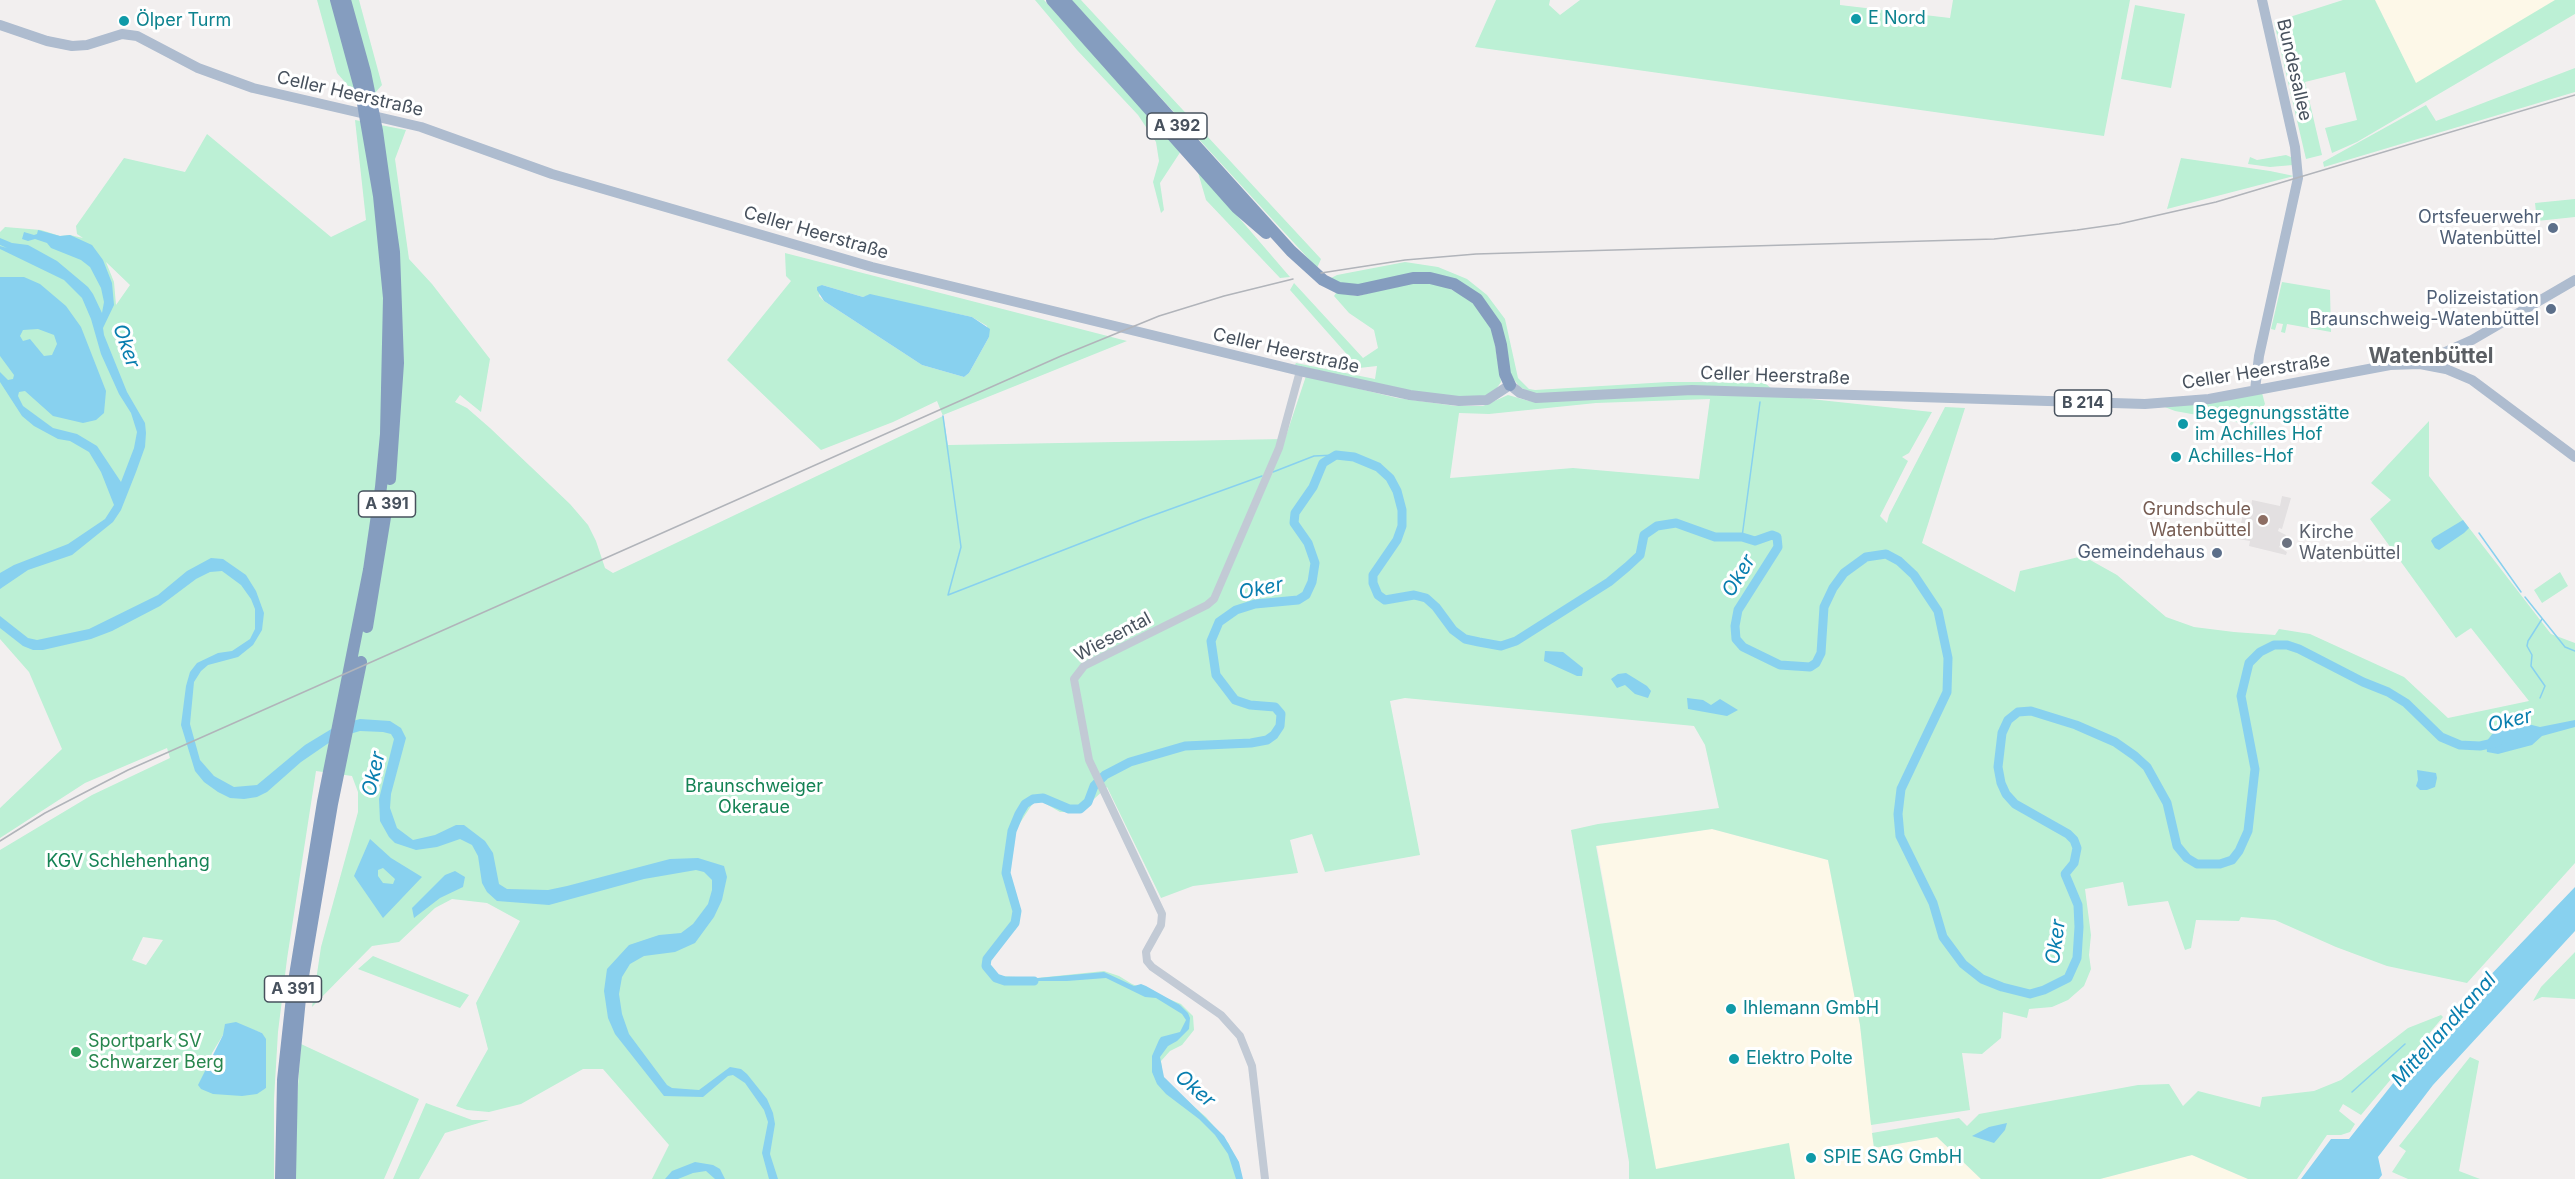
<!DOCTYPE html>
<meta charset="utf-8">
<style>
body{margin:0}
canvas{display:block;background:#f2efef}
</style>
<canvas width="2575" height="1179"></canvas>
<script>
const g = document.querySelector('canvas').getContext('2d');
g.lineJoin = 'round';
function fillPath(path, color) {
  g.fillStyle = color;
  g.fill(path, 'evenodd');
}
function shape(rows) {
  const path = new Path2D();
  for (const r of rows) {
    path.moveTo(r[0], r[1]);
    for (let i = 2; i < r.length; i += 2) path.lineTo(r[i], r[i + 1]);
  }
  return path;
}
function stroke(path, color, width, dash) {
  g.strokeStyle = color;
  g.lineWidth = width;
  g.lineCap = dash ? 'butt' : 'round';
  g.setLineDash(dash || []);
  g.stroke(path);
}
function write(font, color, halo, rows, align = 'center') {
  g.font = font + ' Inter,sans-serif';
  g.lineWidth = 6;
  g.setLineDash([]);
  g.textBaseline = 'middle';
  g.strokeStyle = halo;
  g.fillStyle = color;
  for (const [text, x, y, turn = 0] of rows) {
    g.save();
    g.translate(x, y);
    g.rotate((+turn || 0) * Math.PI / 180);
    g.textAlign = isNaN(turn) ? turn : align;
    if (halo) g.strokeText(text, 0, 0);
    g.fillText(text, 0, 0);
    g.restore();
  }
}
const commercial = shape([
 [2375,0,2575,0,2575,14,2424,101],
 [1712,829,1828,860,1860,1025,1874,1148,1937,1137,1981,1179,1655,1179,1656,1170,1597,846],
 [2192,1155,2248,1179,2100,1179]
]);
const education = shape([
 [2282,496,2291,498,2282,529,2279,528,2278,531,2286,535,2279,547,2287,552,2286,555,2249,546,2250,541,2238,539,2244,508,2251,509,2252,500,2280,506]
]);
const green = shape([
 [317,0,359,0,382,85,375,93,350,88,337,73],
 [1035,0,1044,0,1181,151,1160,183,1164,210,1161,213,1153,182,1159,161,1156,142,1138,115,1077,50],
 [1071,0,1081,0,1321,259,1317,268],
 [1496,0,1550,0,1549,5,1560,15,1580,0,1840,0,1840,5,1950,18,1953,0,2130,0,2104,136,1475,47],
 [2343,0,2375,0,2416,83,2555,0,2575,0,2575,14,2357,142,2332,153,2325,128,2357,120,2345,72,2305,82,2322,155,2306,159,2274,22],
 [2135,5,2185,14,2171,88,2121,79],
 [2575,68,2575,92,2324,167,2323,162,2426,105,2436,121],
 [355,120,406,130,395,159,409,259,432,284,490,359,481,412,460,395,455,402,467,408,490,428,570,504,588,525,596,541,605,568,613,573,943,416,937,401,893,422,821,450,727,360,791,281,786,276,785,253,1127,341,943,415,948,445,1285,439,1306,376,1397,398,1456,406,1483,406,1508,395,1529,401,1540,402,1638,394,1773,395,1932,412,1909,453,1902,457,1908,461,1880,516,1887,523,1889,515,1945,407,1965,408,1922,543,2015,592,2020,571,2083,556,2117,575,2166,617,2194,627,2234,632,2275,635,2279,629,2310,634,2404,677,2448,718,2529,701,2471,628,2456,638,2370,519,2391,500,2371,483,2429,421,2429,476,2551,634,2575,643,2575,863,2467,983,2387,966,2336,947,2275,920,2241,917,2239,921,2196,920,2191,948,2185,950,2168,901,2128,906,2123,882,2085,889,2091,935,2089,955,2091,969,2084,986,2068,1000,2052,1007,2029,1009,2027,1018,2003,1012,2001,1038,1982,1054,1962,1053,1970,1110,1871,1125,1860,1025,1828,860,1712,829,1596,846,1656,1169,1789,1143,1795,1179,1629,1179,1629,1162,1571,830,1598,824,1719,808,1705,745,1694,726,1405,698,1390,701,1420,855,1325,872,1312,834,1290,840,1298,873,1193,886,1161,898,1107,787,1080,812,1060,812,1041,801,1033,803,1016,829,1007,872,1019,910,1016,929,999,942,988,959,987,966,997,976,1037,978,1104,971,1119,976,1132,984,1181,1004,1193,1016,1194,1030,1182,1045,1170,1051,1161,1061,1163,1080,1206,1117,1229,1144,1242,1179,652,1179,669,1145,603,1069,583,1069,521,1104,489,1112,467,1110,456,1106,488,1049,476,1003,520,921,487,903,452,899,435,908,399,942,372,946,312,1007,321,947,358,812,358,792,352,776,316,771,287,959,278,1032,274,1099,274,1179,0,1179,0,850,92,795,170,758,167,748,85,783,0,838,0,808,62,749,29,672,0,639,0,232,5,227,41,230,60,236,70,235,83,238,77,234,76,226,124,158,185,172,207,134,331,237,366,220],
 [106,262,130,285,116,305,114,282],
 [822,285,863,297,870,295,972,317,987,326,989,337,969,373,964,377,922,365,824,301,819,296],
 [1710,399,1699,479,1573,468,1450,478,1459,413,1489,414,1596,403],
 [143,937,163,940,146,965,132,960],
 [235,1023,262,1033,266,1088,260,1090,206,1073,212,1053,223,1035],
 [2286,155,2293,158,2293,165,2270,167,2248,164,2250,157,2257,160],
 [2181,158,2270,171,2294,176,2167,209],
 [1197,169,1290,277,1280,278,1206,200],
 [2575,199,2575,217,2537,221,2535,203],
 [1405,262,1438,267,1467,279,1487,295,1505,319,1518,378,1529,389,1535,390,1668,382,1703,382,1765,383,1773,390,1532,393,1520,387,1510,375,1500,326,1446,278,1347,287,1329,279,1337,275],
 [1417,281,1432,281,1470,298,1491,321,1501,382,1492,395,1474,398,1416,393,1295,365,1296,363,1375,379,1377,366,1359,368,1290,290,1294,283,1363,358,1378,348,1374,330,1349,313,1334,296,1336,293,1358,296],
 [2282,282,2330,290,2331,332,2287,324,2285,333,2281,332,2283,324,2277,323,2275,330,2271,329],
 [2261,389,2265,404,2252,425,2175,411,2157,404],
 [2560,572,2568,586,2542,603,2534,590],
 [2575,952,2575,999,2542,997,2533,1001,2541,987],
 [373,956,469,995,460,1008,358,969],
 [2441,1015,2443,1017,2361,1115,2343,1104,2339,1111,2355,1124,2350,1132,2341,1135,2327,1135,2297,1179,2248,1179,2192,1155,2100,1179,1981,1179,1937,1137,1874,1148,1872,1133,1959,1118,1967,1126,1979,1114,2138,1085,2169,1084,2183,1106,2198,1091,2260,1107,2262,1097,2314,1091,2341,1080,2408,1028],
 [301,1044,419,1099,384,1179,295,1179,294,1142],
 [2470,1057,2479,1061,2459,1171,2480,1179,2408,1179,2392,1172,2406,1151,2399,1146],
 [426,1103,472,1120,489,1120,445,1133,419,1179,393,1179]
]);
const water = shape([
 [38,230,60,236,70,235,92,245,103,260,112,283,114,305,103,328,104,335,127,392,145,423,146,433,145,447,136,472,121,510,113,522,72,555,28,570,0,589,0,573,14,565,68,544,105,519,114,505,101,472,89,452,70,441,58,439,34,426,22,416,0,382,0,372,8,380,13,379,14,375,0,356,0,277,24,277,40,284,66,306,81,327,106,391,104,413,96,420,83,423,53,416,25,391,19,392,18,396,23,406,53,428,77,434,97,446,121,482,134,448,137,432,131,413,119,394,101,354,91,319,82,298,64,280,0,249,0,246,7,248,0,245,0,238,12,243,28,245,57,261,88,287,93,294,102,313,104,302,101,288,90,267,81,260,51,248,47,243,35,239,28,241,22,239,24,232,34,235,37,234],
 [38,329,54,335,57,344,52,355,44,356,30,339,23,341,20,336,23,330],
 [822,285,863,297,870,294,972,317,990,329,989,337,969,373,964,377,922,365,824,301,817,290,817,287],
 [2463,520,2469,528,2464,533,2439,550,2435,548,2431,541,2433,538],
 [211,558,223,559,246,575,256,591,264,613,262,630,253,645,238,657,208,665,201,671,194,682,190,724,200,760,214,776,234,787,257,785,305,745,338,725,360,719,390,721,401,728,406,738,391,794,390,808,397,828,413,840,435,835,456,825,464,825,485,841,493,853,499,884,507,889,548,890,567,886,670,859,698,858,724,866,727,877,722,900,714,917,695,943,675,952,644,956,630,964,622,977,619,994,622,1014,629,1034,667,1085,672,1088,699,1090,730,1067,741,1069,747,1074,767,1099,773,1113,775,1124,770,1154,778,1179,769,1179,762,1153,768,1122,764,1110,745,1083,733,1075,728,1076,703,1097,664,1096,615,1034,608,1018,604,991,607,969,629,945,659,935,681,933,693,924,708,904,712,890,712,880,704,872,696,870,644,879,549,905,497,901,487,892,482,883,478,856,472,845,460,839,437,847,416,850,395,843,389,837,380,821,379,799,394,739,391,734,383,732,360,731,336,738,301,762,267,792,257,797,244,799,230,798,218,792,204,782,195,771,181,725,186,686,190,672,197,663,218,653,232,651,250,639,255,629,255,609,251,599,241,585,222,571,210,572,196,579,160,606,112,631,91,639,43,650,33,650,23,646,0,628,0,616,28,638,37,640,89,629,158,595,187,571],
 [1545,651,1563,652,1583,668,1582,676,1577,676,1544,661],
 [1626,673,1647,686,1651,691,1648,698,1635,694,1625,685,1617,688,1611,679,1618,674],
 [1687,698,1703,700,1711,705,1720,699,1738,710,1727,716,1688,709],
 [2575,720,2575,727,2542,736,2532,745,2498,754,2487,752,2486,742,2493,733,2528,724,2540,727],
 [2417,770,2436,773,2437,778,2435,787,2427,790,2420,790,2416,786,2418,780],
 [370,839,391,858,422,877,383,918,354,876],
 [383,868,395,879,393,884,383,883,378,876,378,870],
 [455,871,465,877,463,887,440,898,414,918,412,908,445,875],
 [2575,887,2575,931,2433,1085,2378,1157,2382,1175,2379,1179,2301,1179,2331,1139,2349,1139,2402,1072,2458,1009],
 [1104,972,1134,986,1141,984,1146,986,1180,1005,1188,1013,1190,1018,1189,1029,1177,1041,1168,1046,1160,1057,1164,1077,1224,1136,1239,1162,1243,1179,1236,1179,1228,1154,1215,1135,1199,1119,1166,1094,1157,1084,1152,1072,1152,1056,1159,1040,1161,1037,1180,1032,1186,1020,1182,1014,1156,998,1145,997,1106,978,1067,981,1005,981],
 [236,1022,262,1033,266,1039,266,1088,257,1094,242,1096,213,1094,201,1089,198,1085,223,1035,225,1024],
 [2007,1123,2005,1130,1994,1143,1972,1136,1989,1127],
 [695,1162,713,1165,720,1169,725,1179,715,1179,706,1171,693,1173,678,1179,665,1179,672,1171]
]);
const stream = shape([
 [943,416,961,547,948,595,1143,519,1262,476],
 [1273,472,1314,456,1336,455],
 [2479,533,2521,592],
 [1742,537,1760,402],
 [2525,597,2565,647,2575,651],
 [2540,698,2545,686,2531,666,2532,655,2527,646,2528,641,2542,619],
 [2352,1092,2405,1044]
]);
const river = shape([
 [1034,981,1005,981,996,978,986,966,987,959,1015,923,1017,911,1006,873,1012,831,1019,814,1025,804,1033,799,1043,798,1069,809,1080,809,1088,802,1094,786,1105,775,1130,762,1185,746,1251,743,1267,740,1274,735,1280,726,1281,714,1275,707,1250,705,1235,700,1216,675,1211,641,1219,622,1236,610,1255,604,1298,600,1306,595,1312,582,1315,563,1308,543,1294,523,1295,513,1313,487,1323,463,1336,455,1354,457,1378,467,1390,478,1397,491,1402,510,1402,526,1397,540,1373,575,1373,583,1378,595,1385,600,1414,595,1426,598,1436,607,1453,630,1465,639,1479,642,1501,646,1516,641,1609,582,1627,567,1640,555,1644,535,1657,526,1676,523,1715,537,1742,537,1755,541,1772,535,1777,537,1778,547,1738,610,1735,626,1736,639,1743,647,1780,665,1810,667,1816,663,1821,653,1824,607,1833,588,1844,573,1866,557,1886,554,1899,561,1914,575,1938,611,1948,658,1947,692,1901,789,1898,814,1900,836,1933,903,1943,937,1963,964,1982,979,2002,987,2030,994,2044,990,2068,978,2077,958,2079,927,2078,905,2065,874,2074,863,2077,848,2074,840,2068,834,2015,804,2006,794,2001,783,1998,767,2002,733,2008,720,2018,712,2031,711,2076,725,2115,742,2135,756,2147,767,2167,803,2177,846,2187,858,2197,864,2220,864,2232,860,2239,851,2248,831,2255,769,2241,696,2249,663,2260,652,2274,645,2287,645,2299,649,2363,682,2388,692,2406,703,2441,737,2460,745,2480,746,2498,742]
]);
const minor = shape([
 [1265,1179,1252,1066,1240,1036,1221,1015,1152,967,1147,961,1146,952,1161,925,1162,914,1089,760,1074,679,1084,666,1207,605,1214,599,1279,448,1300,371]
]);
const major = shape([
 [0,25,47,41,72,46,87,45,122,34,137,36,198,68,253,88,421,127,552,174,872,267,1300,371,1410,395,1459,401,1487,400,1510,385,1520,393,1536,398,1692,390,2145,404,2209,399,2390,365,2420,364,2446,369,2472,380,2575,457],
 [2437,366,2443,353,2472,340,2575,280],
 [2255,390,2259,356,2298,178,2295,147,2262,0]
]);
const highway = shape([
 [345,0,365,72,377,131,394,252,398,363,390,479],
 [1052,0,1237,208,1266,233],
 [1064,0,1291,251,1323,280,1339,288,1358,290,1413,278,1430,278,1454,284,1477,299,1496,326,1501,345,1505,374,1510,385],
 [367,627,387,505],
 [281,1179,283,1080,293,988,323,802,369,570,381,487,386,434,389,298,379,196,361,92,336,0],
 [290,1179,292,1081,301,988,332,804,361,662]
]);
const rail = shape([
 [1321,273,1405,260,1476,254,1994,239,2077,230,2119,224,2216,202,2575,95],
 [0,841,45,813,128,770,1061,356,1159,316,1224,296,1293,279]
]);
const markers = [
 [1856,19,6,"#0f9aa8"],
 [124,21,6,"#0f9aa8"],
 [2553,228,6,"#5c6f8a"],
 [2551,309,6,"#5c6f8a"],
 [2183,424,6,"#0f9aa8"],
 [2176,457,6,"#0f9aa8"],
 [2263,520,6,"#8d6e63"],
 [2287,543,6,"#6b7280"],
 [2217,553,6,"#5c6f8a"],
 [1731,1009,6,"#0f9aa8"],
 [76,1052,6,"#2e9e5b"],
 [1734,1059,6,"#0f9aa8"],
 [1811,1158,6,"#0f9aa8"]
];
const shields = [
 [1177,126,60],
 [2083,403,57],
 [387,504,57],
 [293,989,57]
];
const shieldNames = [
 ["A 392",1177,126],
 ["B 214",2083,403],
 ["A 391",387,504],
 ["A 391",293,989]
];
const cultureNames = [
 ["E Nord",1868,19],
 ["Ölper Turm",136,21],
 ["Begegnungsstätte",2195,414],
 ["im Achilles Hof",2195,435],
 ["Achilles-Hof",2188,457],
 ["Ihlemann GmbH",1743,1009],
 ["Elektro Polte",1746,1059],
 ["SPIE SAG GmbH",1823,1158]
];
const streetNames = [
 ["Bundesallee",2294,70,77],
 ["Celler Heerstraße",350,94,13],
 ["Celler Heerstraße",816,233,16],
 ["Celler Heerstraße",1286,351,13],
 ["Celler Heerstraße",2256,372,-9],
 ["Celler Heerstraße",1775,376,2],
 ["Wiesental",1113,637,-28]
];
const serviceNames = [
 ["Ortsfeuerwehr",2541,218],
 ["Watenbüttel",2541,239],
 ["Polizeistation",2539,299],
 ["Braunschweig-Watenbüttel",2539,320],
 ["Gemeindehaus",2205,553]
];
const educationNames = [
 ["Grundschule",2251,510],
 ["Watenbüttel",2251,531]
];
const worshipNames = [
 ["Kirche",2299,533],
 ["Watenbüttel",2299,554]
];
const parkNames = [
 ["Braunschweiger",754,787],
 ["Okeraue",754,808],
 ["KGV Schlehenhang",128,862]
];
const leisureNames = [
 ["Sportpark SV",88,1042],
 ["Schwarzer Berg",88,1063]
];
const waterNames = [
 ["Oker",126,346,71],
 ["Oker",1739,576,-59],
 ["Oker",1261,589,-11],
 ["Oker",2510,721,-13],
 ["Oker",374,774,-77],
 ["Oker",2056,942,-82],
 ["Mittellandkanal",2444,1030,-48],
 ["Oker",1195,1089,41]
];
const quarterNames = [
 ["Watenbüttel",2431,357]
];
fillPath(commercial, '#fdf8e8');
fillPath(education, '#e3e0e1');
fillPath(green, '#bcf0d5');
fillPath(water, '#88d1ef');
stroke(stream, '#88d1ef', 1.5);
stroke(river, '#88d1ef', 9);
stroke(minor, '#c2cad5', 8);
stroke(major, '#aebccf', 10);
stroke(highway, '#859dbf', 12);
stroke(rail, '#b1b4ba', 1.5);
for (const [x, y, r, color] of markers) {
  const dot = new Path2D();
  dot.arc(x, y, r, 0, 2 * Math.PI);
  g.fillStyle = color;
  g.fill(dot);
  stroke(dot, '#fff', 2);
}
for (const [x, y, w] of shields) {
  const box = new Path2D();
  box.roundRect(x - w / 2, y - 13, w, 26, 4.5);
  g.fillStyle = '#fff';
  g.fill(box);
  stroke(box, '#47515d', 1.5);
}
write('bold 16px', '#47515d', null, shieldNames);
write('18px', '#0d838f', '#fff', cultureNames, 'left');
write('18px', '#47515d', '#fff', streetNames);
write('18px', '#4e5e75', '#fff', serviceNames, 'right');
write('18px', '#785e54', '#fff', educationNames, 'right');
write('18px', '#5b616d', '#fff', worshipNames, 'left');
write('18px', '#148254', '#fff', parkNames);
write('18px', '#27864d', '#fff', leisureNames, 'left');
write('italic 20px', '#087eaf', '#fff', waterNames);
write('bold 21px', '#5b5f64', '#fff', quarterNames);
</script>
